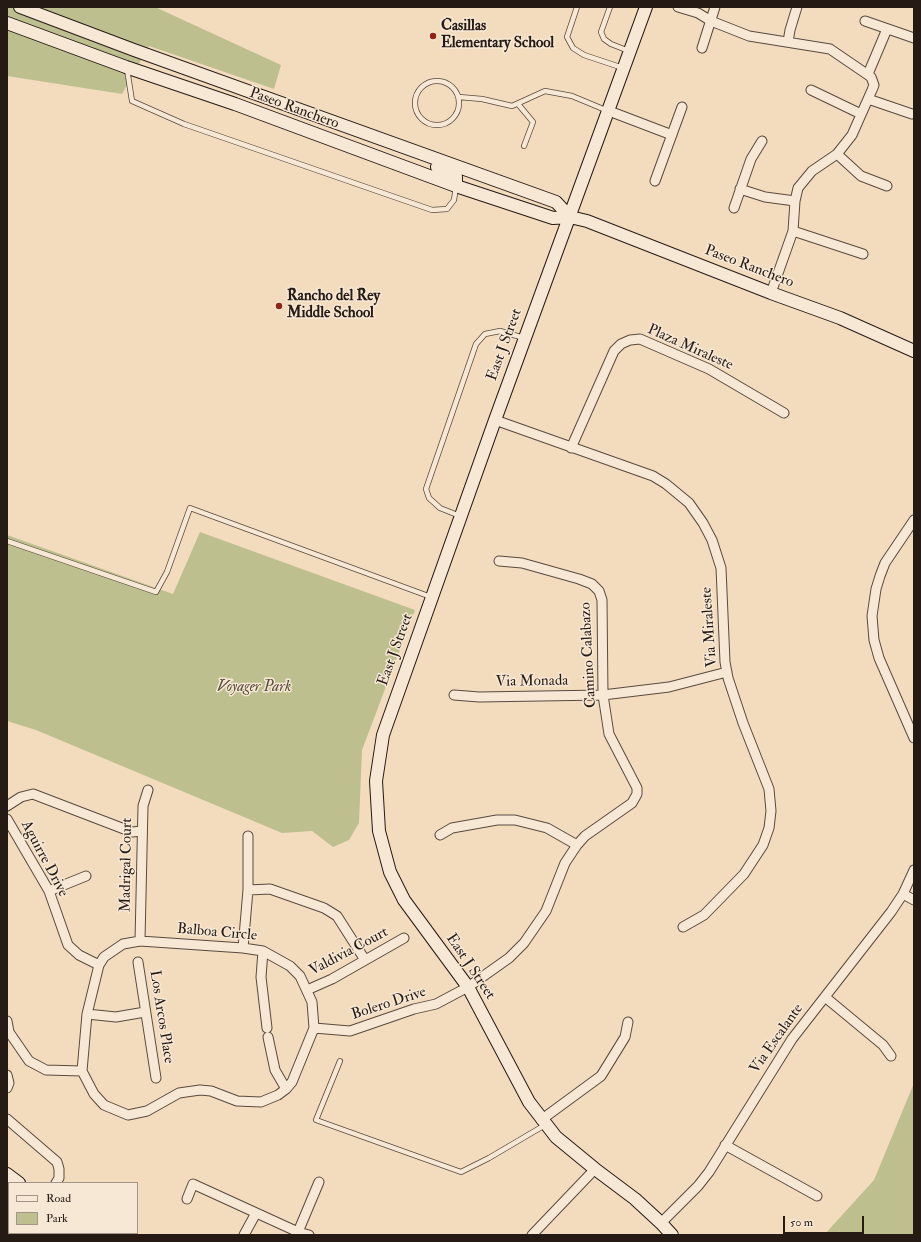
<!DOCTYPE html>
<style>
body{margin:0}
#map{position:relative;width:921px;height:1242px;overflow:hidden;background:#f3dcbe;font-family:"IM FELL Double Pica",serif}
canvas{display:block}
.frame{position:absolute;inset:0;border:8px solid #261a14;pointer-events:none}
.legend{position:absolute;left:8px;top:1182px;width:130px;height:52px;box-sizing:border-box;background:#f7e8d5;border:1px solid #a39688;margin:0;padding:5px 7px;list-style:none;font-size:12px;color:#261a14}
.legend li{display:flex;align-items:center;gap:8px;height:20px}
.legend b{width:20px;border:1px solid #a39688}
.scale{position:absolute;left:783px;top:1216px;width:81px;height:18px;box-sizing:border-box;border:2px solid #261a14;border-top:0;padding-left:5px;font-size:12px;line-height:14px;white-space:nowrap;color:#261a14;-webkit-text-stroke:3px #f7e8d5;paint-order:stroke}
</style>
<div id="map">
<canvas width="921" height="1242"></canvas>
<div class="frame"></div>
<ul class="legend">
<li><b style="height:5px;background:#f7e8d5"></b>Road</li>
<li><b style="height:11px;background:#bebf8f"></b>Park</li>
</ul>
<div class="scale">50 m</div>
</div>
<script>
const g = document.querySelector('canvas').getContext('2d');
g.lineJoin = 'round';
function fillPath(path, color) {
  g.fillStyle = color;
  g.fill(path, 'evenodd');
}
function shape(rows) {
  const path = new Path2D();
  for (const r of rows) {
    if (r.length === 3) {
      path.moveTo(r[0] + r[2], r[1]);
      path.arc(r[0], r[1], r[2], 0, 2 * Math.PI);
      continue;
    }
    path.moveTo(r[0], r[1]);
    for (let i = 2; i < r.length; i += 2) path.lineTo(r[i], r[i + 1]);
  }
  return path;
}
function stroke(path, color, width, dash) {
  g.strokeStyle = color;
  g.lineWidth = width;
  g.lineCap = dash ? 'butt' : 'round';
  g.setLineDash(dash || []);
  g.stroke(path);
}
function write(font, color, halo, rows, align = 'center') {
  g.font = font + ' "IM FELL Double Pica",serif';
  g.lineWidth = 3;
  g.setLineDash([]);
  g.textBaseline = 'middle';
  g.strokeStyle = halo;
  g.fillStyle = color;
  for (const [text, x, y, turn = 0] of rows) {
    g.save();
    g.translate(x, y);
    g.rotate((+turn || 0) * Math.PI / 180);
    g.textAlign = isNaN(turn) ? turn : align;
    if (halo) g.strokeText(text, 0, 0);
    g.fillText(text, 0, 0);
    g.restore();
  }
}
const green = shape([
 [7,7,155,7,281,65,274,89,149,46,122,94,7,76],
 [200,532,415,610,362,750,359,823,349,840,333,847,312,831,282,833,36,730,7,721,7,535,173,594],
 [914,1083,914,1235,824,1235,874,1180]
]);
const lane = shape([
 [577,7,567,37,573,48,584,55,623,68],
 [610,7,601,32,604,39,611,44,629,51],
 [127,69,132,101,184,124,432,210,447,209,454,200,456,186],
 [437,103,22],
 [459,97,482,99,512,106,545,91,572,96,608,111],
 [518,104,533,122,524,146],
 [460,516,440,508,429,498,426,489,476,344,485,334,500,331,524,338],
 [7,541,156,592,167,572,190,508,431,597],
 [340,1061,316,1120,461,1172,489,1158,545,1125]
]);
const street = shape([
 [678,7,698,13,711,21,749,36,830,49,871,77,874,85,872,90,852,135,837,154,812,171,798,188,795,201,793,231,771,293],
 [865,21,914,38],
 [788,42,790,30,797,7],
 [702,48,715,7],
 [868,74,887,29],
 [811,90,861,114],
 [868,99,912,114],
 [609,111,672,135],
 [837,154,861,176,887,186],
 [655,181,682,107],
 [740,189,765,197,795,201],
 [734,208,751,159,762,141],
 [793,231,863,254],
 [495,420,653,476,666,484,689,503,703,523,712,540,721,568,725,662,728,678,743,723,769,789,771,811,769,828,763,845,744,874,704,915,683,927],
 [571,448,614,351,621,344,630,340,640,339,709,369,784,413],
 [914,520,885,563,880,576,876,589,872,616,874,640,879,658,914,738],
 [454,695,479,697,603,695,669,687,727,672],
 [7,806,21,797,33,794,132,832,142,831],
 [7,819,49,891,68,945,79,955,99,965],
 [440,835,452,828,497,820,515,820,547,828,577,845],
 [248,890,270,889,324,908,337,916,365,960],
 [49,891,86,876],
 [903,894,914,900],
 [140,941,243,948,263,951,290,966,300,976,312,1002,314,1028,292,1082,286,1089,278,1095,261,1102,237,1101,211,1091,200,1090,179,1093,147,1111,128,1115,104,1105,94,1094,82,1071,87,1014,99,965,104,957,123,944,140,941],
 [140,941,143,806,148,790],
 [243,948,248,890,248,836],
 [263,951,261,977,267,1028],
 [138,962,156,1078],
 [307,990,332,979,404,938],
 [825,997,883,1045,891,1056],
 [87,1014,116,1017,145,1012],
 [7,1021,9,1032,29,1061,46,1070,82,1071],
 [314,1028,350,1031,414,1009,436,1004,468,987,509,958,524,943,546,911,565,863,577,845,585,836,632,803,637,794,637,788,609,734,603,695,602,600,599,591,592,584,579,579,522,563,499,561],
 [268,1037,275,1070,286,1089],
 [7,1075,9,1083,7,1088],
 [7,1119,57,1162,59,1169,59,1178,56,1183],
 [541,1120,601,1076,625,1037,628,1022],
 [725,1145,817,1196],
 [187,1199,193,1184,298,1232,309,1235],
 [661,1223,698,1186,709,1172,792,1039,891,912,903,894,914,870],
 [298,1232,319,1182],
 [244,1235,256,1213],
 [532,1235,595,1169]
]);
const secondary = shape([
 [20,7,134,50,556,202,570,217],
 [646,7,495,420,383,735,376,781,379,831,390,872,404,900,468,987,529,1102,556,1137,595,1169,635,1199,661,1223,672,1235],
 [7,23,126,67,235,104,456,186,553,218,570,217,587,221,771,293,840,318,914,351],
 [437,167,449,171,456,177,456,186],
 [7,1174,19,1183],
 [66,1233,67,1235]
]);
const markers = [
 [433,36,4,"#8f2418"],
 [279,306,4,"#8f2418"]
];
const poiNames = [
 ["Casillas",441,27],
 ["Elementary School",441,44],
 ["Rancho del Rey",287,297],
 ["Middle School",287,314]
];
const streetNames = [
 ["Paseo Ranchero",294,109,20],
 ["Paseo Ranchero",749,267,21],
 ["East J Street",505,345,-70],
 ["Plaza Miraleste",690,348,24],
 ["Via Miraleste",710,627,-94],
 ["East J Street",396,650,-70],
 ["Camino Calabazo",589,655,-93],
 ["Via Monada",532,682,-1],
 ["Aguirre Drive",44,859,62],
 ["Madrigal Court",127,865,-89],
 ["Balboa Circle",217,933,5],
 ["Valdivia Court",349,952,-28],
 ["East J Street",470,967,56],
 ["Bolero Drive",389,1004,-18],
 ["Los Arcos Place",161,1017,81],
 ["Via Escalante",777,1039,-55]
];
const parkNames = [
 ["Voyager Park",254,688]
];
fillPath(green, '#bebf8f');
stroke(lane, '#594a3e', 6);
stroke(street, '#594a3e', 11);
stroke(secondary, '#261a14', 14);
stroke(lane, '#f7e8d5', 4.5);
stroke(street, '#f7e8d5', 9);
stroke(secondary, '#f7e8d5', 12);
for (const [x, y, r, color] of markers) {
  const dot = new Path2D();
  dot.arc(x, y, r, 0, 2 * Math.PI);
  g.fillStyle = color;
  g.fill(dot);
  stroke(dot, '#f7e8d5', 1.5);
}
write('bold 15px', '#261a14', '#f7e8d5', poiNames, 'left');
write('15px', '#261a14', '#f7e8d5', streetNames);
write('italic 15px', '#544c39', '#f7e8d5', parkNames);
</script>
